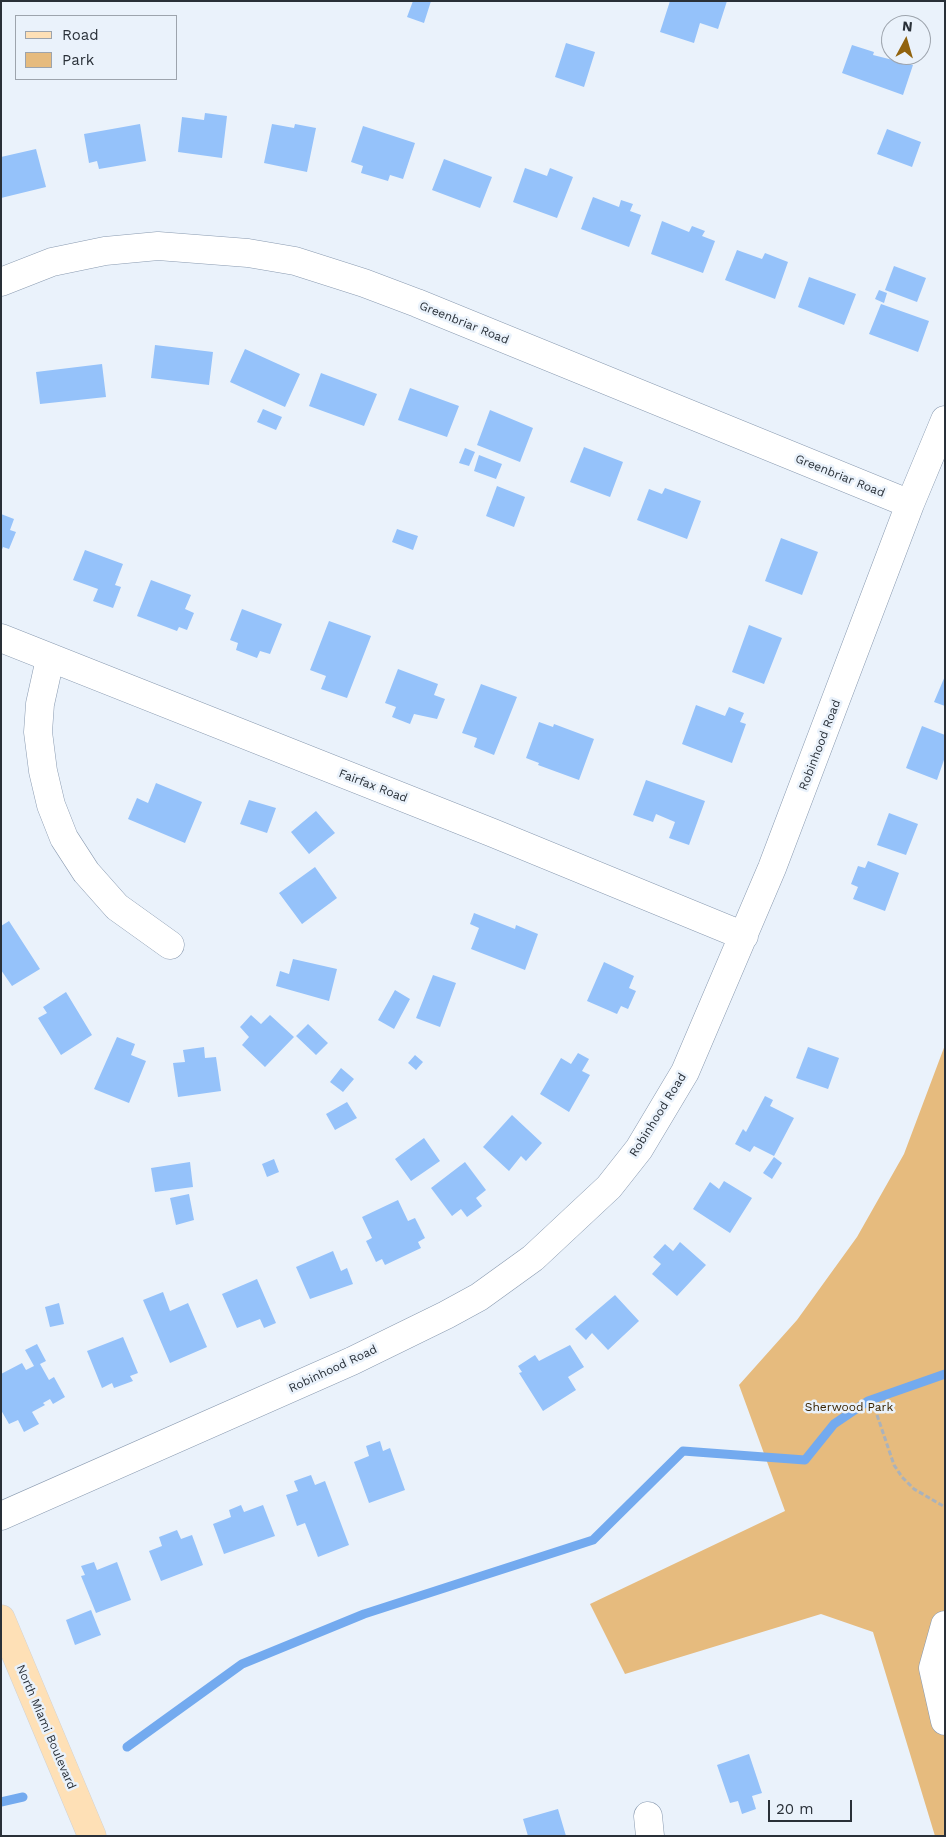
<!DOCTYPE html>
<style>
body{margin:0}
#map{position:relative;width:946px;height:1837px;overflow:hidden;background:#eaf2fb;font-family:"Work Sans",sans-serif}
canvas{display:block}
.frame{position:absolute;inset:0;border:2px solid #293038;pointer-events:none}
.legend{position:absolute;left:15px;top:15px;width:162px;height:65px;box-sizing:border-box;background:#eaf2fb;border:1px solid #9da4ad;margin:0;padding:6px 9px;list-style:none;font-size:15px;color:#293038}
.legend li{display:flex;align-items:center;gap:10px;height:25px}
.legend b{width:25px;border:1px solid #9da4ad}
.north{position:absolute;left:881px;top:15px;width:50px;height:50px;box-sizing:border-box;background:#eaf2fb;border:1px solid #9da4ad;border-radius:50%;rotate:6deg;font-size:14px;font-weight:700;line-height:20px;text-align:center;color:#293038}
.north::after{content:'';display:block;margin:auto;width:18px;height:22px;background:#91630e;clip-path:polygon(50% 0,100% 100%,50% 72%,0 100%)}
.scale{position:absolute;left:768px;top:1800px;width:84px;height:22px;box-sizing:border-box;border:2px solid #293038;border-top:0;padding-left:6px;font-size:15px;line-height:18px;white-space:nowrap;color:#293038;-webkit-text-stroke:4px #eaf2fb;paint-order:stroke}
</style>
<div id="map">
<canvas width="946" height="1837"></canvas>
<div class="frame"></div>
<ul class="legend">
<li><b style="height:6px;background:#fee0b6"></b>Road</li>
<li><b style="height:14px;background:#e6bb7e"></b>Park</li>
</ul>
<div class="north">N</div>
<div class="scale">20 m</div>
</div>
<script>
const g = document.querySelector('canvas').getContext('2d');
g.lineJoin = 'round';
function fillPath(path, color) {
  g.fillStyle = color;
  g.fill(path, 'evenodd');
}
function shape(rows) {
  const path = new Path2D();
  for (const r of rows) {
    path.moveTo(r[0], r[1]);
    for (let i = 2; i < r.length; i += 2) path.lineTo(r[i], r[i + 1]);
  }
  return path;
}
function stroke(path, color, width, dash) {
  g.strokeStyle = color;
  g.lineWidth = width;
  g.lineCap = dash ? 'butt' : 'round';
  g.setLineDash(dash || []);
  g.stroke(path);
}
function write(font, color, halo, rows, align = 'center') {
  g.font = font + ' "Work Sans",sans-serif';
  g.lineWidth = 5;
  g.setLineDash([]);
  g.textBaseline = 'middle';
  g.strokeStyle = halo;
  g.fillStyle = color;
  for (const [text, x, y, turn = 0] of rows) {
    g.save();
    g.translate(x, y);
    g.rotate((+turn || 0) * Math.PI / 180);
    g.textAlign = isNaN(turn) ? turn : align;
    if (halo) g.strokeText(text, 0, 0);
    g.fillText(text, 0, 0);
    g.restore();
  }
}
const green = shape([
 [945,1045,945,1836,935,1836,873,1632,821,1614,625,1674,590,1604,785,1511,739,1385,797,1320,857,1237,904,1154]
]);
const stream = shape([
 [127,1747,242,1664,364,1614,593,1540,683,1451,805,1460,834,1424,868,1401,945,1374],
 [1,1802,23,1797]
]);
const building = shape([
 [413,1,431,1,424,23,407,17],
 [670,1,727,1,718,29,700,23,694,43,660,32],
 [566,43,595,52,584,87,555,77],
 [852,45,874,52,873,55,913,65,903,95,842,73],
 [205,113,227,116,222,158,178,152,182,117,204,120],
 [140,124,146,161,99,169,97,161,89,163,84,134],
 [272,124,294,128,295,124,316,128,307,172,264,163],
 [363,126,415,143,403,179,390,175,388,181,361,173,363,166,351,162],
 [887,129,921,142,912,167,877,154],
 [36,149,46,187,1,198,1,157],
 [444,159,492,177,480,208,432,190],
 [525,168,547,176,550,168,573,177,557,218,513,202],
 [593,197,619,207,621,200,633,204,630,211,641,215,629,247,581,229],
 [662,221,689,232,692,226,705,231,702,236,715,241,703,273,651,254],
 [737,250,762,259,765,253,788,262,775,299,725,280],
 [894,266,926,278,917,302,885,290],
 [809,277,856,294,844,325,798,307],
 [879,290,887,293,884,303,875,299],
 [881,304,929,321,918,352,869,334],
 [155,345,213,352,209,385,151,378],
 [245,349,300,374,285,407,230,382],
 [102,364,106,397,40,404,36,372],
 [321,373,377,394,364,426,309,406],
 [410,388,459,406,447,437,398,420],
 [263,409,282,417,276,430,257,422],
 [490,410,533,428,520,462,477,445],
 [584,447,623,462,610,497,570,482],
 [465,448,475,452,469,466,459,463],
 [479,455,502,464,496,479,474,471],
 [497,486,525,497,514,527,486,516],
 [665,488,701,501,687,539,637,520,649,489,662,494],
 [1,514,14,519,10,530,16,532,9,549,3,547,1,552],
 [397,529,418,536,413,550,392,542],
 [781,538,818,552,802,595,765,581],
 [85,550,123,564,115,585,121,587,113,608,93,601,98,589,73,580],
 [151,580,191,595,185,609,194,613,187,630,179,627,177,631,137,616],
 [242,609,282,624,270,654,260,651,257,658,236,650,238,643,230,640],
 [329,621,371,636,347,698,321,689,326,676,310,670],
 [749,625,782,638,764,684,732,672],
 [398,669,438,684,434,695,445,699,437,719,414,714,410,724,392,717,396,707,385,703],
 [945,676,945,706,934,702],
 [481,684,517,697,494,755,474,747,477,738,462,733],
 [696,705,725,716,729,707,744,713,740,722,746,724,732,763,682,744],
 [539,722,553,727,554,724,594,739,579,780,538,765,539,763,526,758],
 [922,726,945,735,945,757,937,780,906,768],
 [646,780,705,801,689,845,669,838,675,822,656,814,653,822,633,815],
 [156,783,202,802,185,843,128,819,137,798,148,803],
 [249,800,276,808,267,833,240,824],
 [316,811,335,833,309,854,291,832],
 [889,813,918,824,906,855,877,845],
 [868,861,899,873,885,911,853,899,858,887,851,884,858,866,865,868],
 [315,867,337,898,302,924,279,893],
 [474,913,515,929,516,925,538,934,525,970,471,949,479,928,470,924],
 [9,921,40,969,12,986,1,970,1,926],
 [293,959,337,969,329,1001,276,986,280,971,289,974],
 [604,962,634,976,629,988,636,991,628,1009,621,1006,617,1014,587,1001],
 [433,975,456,983,440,1027,416,1018],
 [395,990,410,999,394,1029,378,1020],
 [66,992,92,1035,61,1055,38,1018,47,1013,43,1007],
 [251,1015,261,1024,270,1015,294,1037,265,1067,242,1045,249,1037,240,1027],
 [308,1024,328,1043,316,1055,296,1036],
 [117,1037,135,1044,131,1055,146,1061,129,1103,94,1089],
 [204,1047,205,1058,216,1057,221,1091,178,1097,173,1063,185,1062,183,1050],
 [808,1047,839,1058,828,1089,796,1078],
 [578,1053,589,1059,582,1071,590,1075,569,1112,540,1094,561,1058,571,1064],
 [415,1055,423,1062,416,1070,408,1063],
 [341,1068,354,1079,343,1092,330,1082],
 [765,1096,773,1100,770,1106,794,1118,774,1156,754,1146,750,1152,735,1144,743,1129,746,1132],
 [347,1102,357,1118,335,1130,326,1114],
 [512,1115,542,1143,526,1161,521,1156,509,1171,483,1147],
 [424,1138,440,1161,411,1181,395,1159],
 [774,1157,782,1163,772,1179,763,1173],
 [274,1159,279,1172,267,1177,262,1164],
 [190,1162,193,1187,155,1192,151,1168],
 [465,1162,486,1190,476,1198,482,1206,467,1217,461,1209,452,1216,431,1188],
 [724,1181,752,1198,730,1233,693,1209,710,1182,719,1189],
 [189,1194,194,1220,176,1225,170,1198],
 [398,1200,408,1221,415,1218,425,1238,418,1242,421,1248,385,1265,382,1259,376,1262,366,1241,372,1238,362,1217],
 [680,1242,706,1265,677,1296,652,1274,661,1264,653,1257,665,1244,673,1251],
 [333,1251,341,1271,347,1268,353,1284,310,1299,296,1267],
 [257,1279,276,1323,264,1328,260,1319,237,1328,222,1294],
 [163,1292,170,1311,188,1303,207,1347,170,1363,143,1300],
 [615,1295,639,1321,608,1350,592,1333,586,1340,575,1329],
 [59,1303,64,1324,50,1327,45,1307],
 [123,1337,138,1373,130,1376,133,1381,114,1388,112,1383,102,1388,87,1351],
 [37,1344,46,1361,40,1364,49,1380,54,1377,65,1397,53,1404,50,1399,43,1403,45,1405,32,1412,39,1424,24,1432,18,1420,9,1424,1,1410,1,1374,22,1363,26,1370,34,1366,25,1350],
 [570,1345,584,1367,568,1377,576,1390,543,1411,519,1373,522,1372,518,1366,535,1355,539,1361],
 [380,1441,383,1451,390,1448,405,1490,369,1503,354,1462,369,1456,366,1446],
 [311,1475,315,1485,325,1481,349,1545,318,1557,305,1523,297,1526,286,1495,298,1491,294,1481],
 [241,1505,244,1512,263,1505,275,1536,224,1554,213,1524,231,1517,229,1510],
 [177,1530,181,1539,192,1535,203,1565,161,1581,149,1551,162,1546,159,1537],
 [94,1562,97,1570,117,1562,131,1600,96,1613,81,1576,85,1575,81,1566],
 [91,1610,101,1635,75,1645,66,1620],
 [749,1754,762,1793,752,1796,756,1809,742,1814,738,1801,730,1803,717,1765],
 [558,1809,566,1836,528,1836,523,1819]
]);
const path = shape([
 [877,1415,894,1465,902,1477,914,1489,945,1507]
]);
const minor = shape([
 [1,282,52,262,105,251,158,246,248,253,295,261,364,283,417,303,910,504],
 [1,638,493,833,744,936],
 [50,659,40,704,38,732,43,771,51,805,64,838,86,872,117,907,170,945],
 [1,1516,352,1361,446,1315,479,1297,533,1258,609,1187,639,1149,685,1072,772,868,910,504,945,420],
 [945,1625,933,1668,945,1721],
 [648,1816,650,1836]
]);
const major = shape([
 [1,1619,92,1836]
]);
const streetNames = [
 ["Greenbriar Road",464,323,22],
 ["Greenbriar Road",840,476,22],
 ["Robinhood Road",820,745,-69],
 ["Fairfax Road",373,786,21],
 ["Robinhood Road",658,1115,-58],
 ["Robinhood Road",333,1369,-25],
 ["North Miami Boulevard",46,1727,67]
];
const parkNames = [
 ["Sherwood Park",849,1407]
];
fillPath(green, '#e6bb7e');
stroke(stream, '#73aaef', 9);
fillPath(building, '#95c2fa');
stroke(minor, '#899ab0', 29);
stroke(major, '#d0d1d3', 29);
stroke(path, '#aab2bb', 3, [5, 2.5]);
stroke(minor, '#fff', 28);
stroke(major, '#fee0b6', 28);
write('12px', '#293038', '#eaf2fb', streetNames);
write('12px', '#3a2401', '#eaf2fb', parkNames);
</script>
